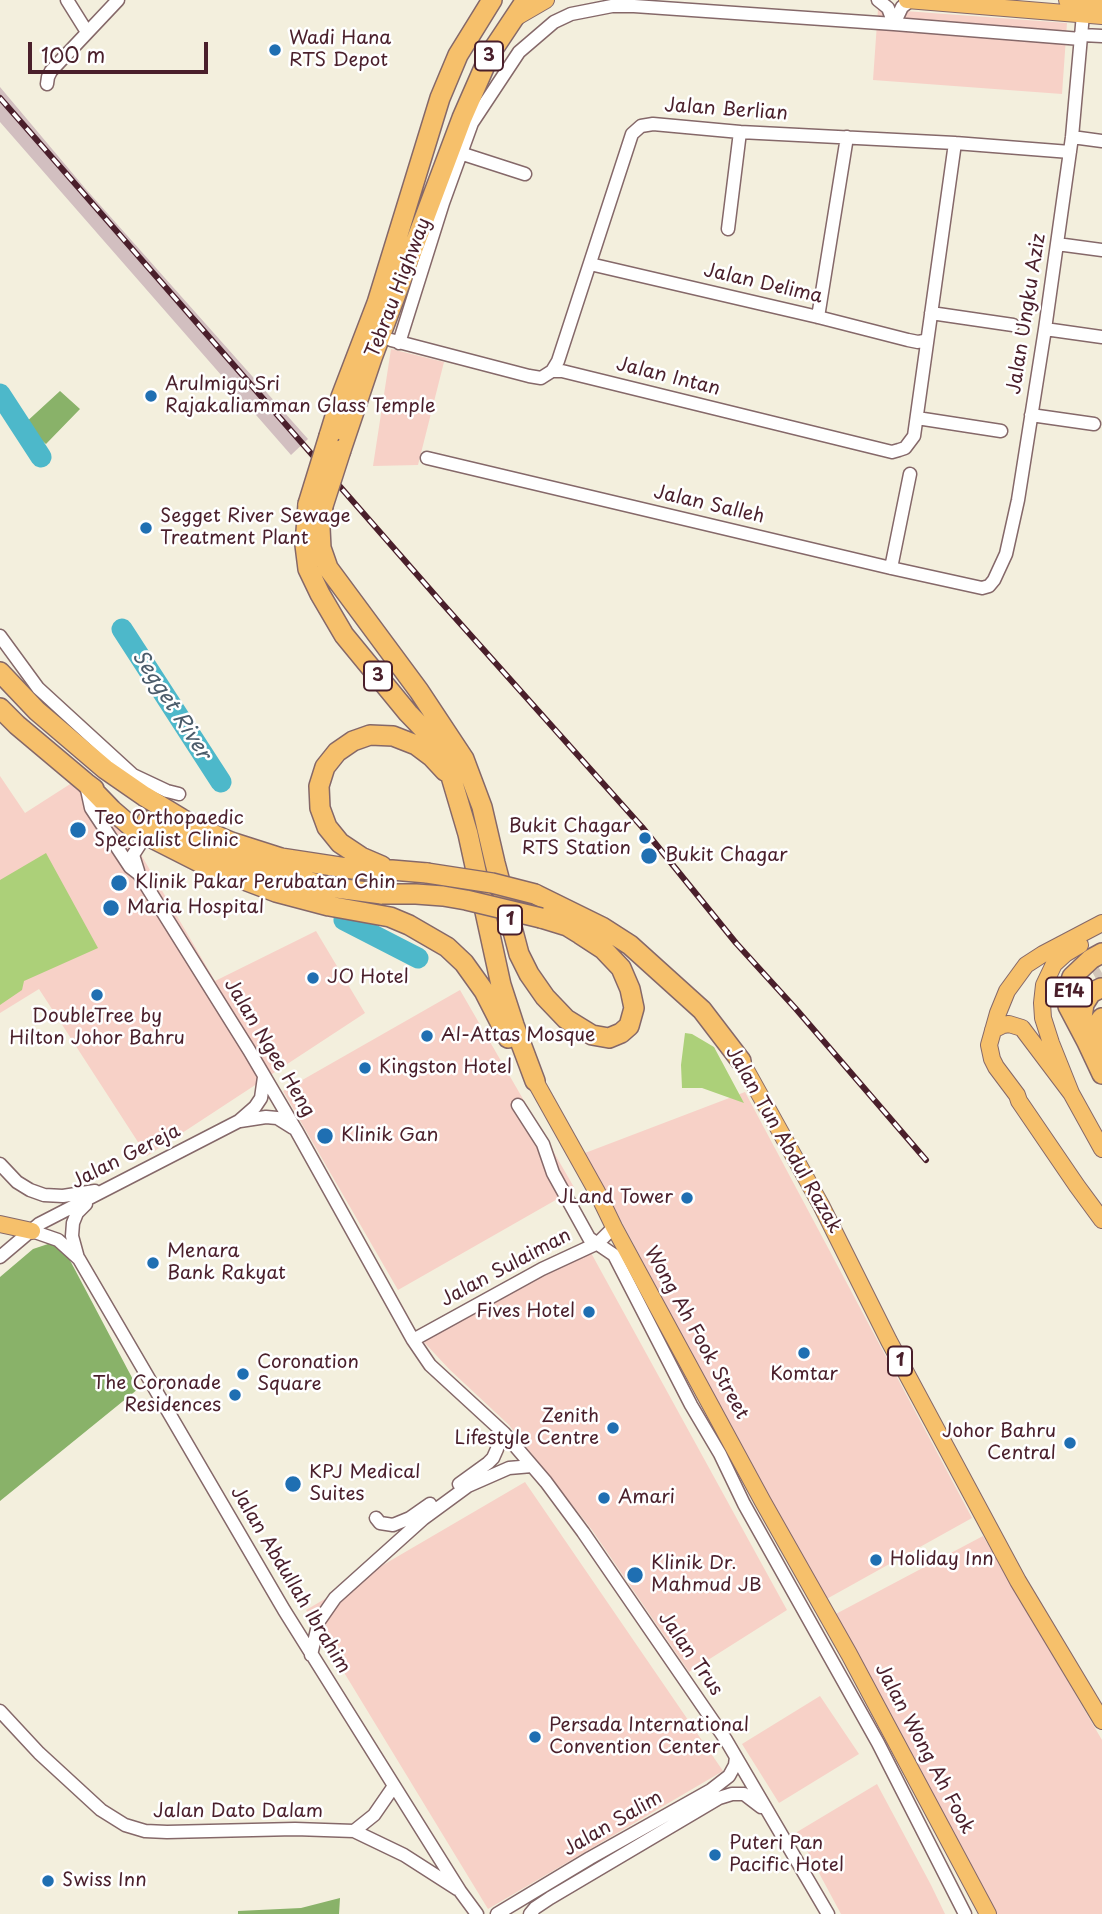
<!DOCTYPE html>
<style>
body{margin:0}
#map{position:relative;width:1102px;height:1914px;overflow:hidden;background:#f3efdd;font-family:"Playpen Sans",sans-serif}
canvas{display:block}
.scale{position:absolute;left:28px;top:42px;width:180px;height:32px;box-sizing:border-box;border:4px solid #4a1f2b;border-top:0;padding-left:9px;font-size:21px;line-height:24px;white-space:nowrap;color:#4a1f2b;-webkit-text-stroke:5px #fff;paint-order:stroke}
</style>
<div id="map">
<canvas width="1102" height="1914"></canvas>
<div class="scale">100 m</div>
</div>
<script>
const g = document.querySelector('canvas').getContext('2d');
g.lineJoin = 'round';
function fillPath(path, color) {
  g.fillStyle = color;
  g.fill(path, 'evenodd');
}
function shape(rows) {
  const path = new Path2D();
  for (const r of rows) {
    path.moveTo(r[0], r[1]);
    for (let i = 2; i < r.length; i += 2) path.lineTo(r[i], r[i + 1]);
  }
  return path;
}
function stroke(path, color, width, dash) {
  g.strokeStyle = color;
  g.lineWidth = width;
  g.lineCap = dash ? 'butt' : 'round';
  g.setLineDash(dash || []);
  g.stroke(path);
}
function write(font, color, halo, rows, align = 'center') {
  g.font = font + ' "Playpen Sans",sans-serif';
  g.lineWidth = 5;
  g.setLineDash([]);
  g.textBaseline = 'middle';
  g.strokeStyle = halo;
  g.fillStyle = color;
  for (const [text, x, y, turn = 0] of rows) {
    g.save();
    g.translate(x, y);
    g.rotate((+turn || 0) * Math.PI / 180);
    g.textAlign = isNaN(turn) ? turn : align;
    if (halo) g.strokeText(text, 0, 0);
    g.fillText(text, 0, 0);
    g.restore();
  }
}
const built = shape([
 [878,9,1067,23,1062,94,873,80],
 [391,349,444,362,418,465,373,466],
 [0,776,25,813,78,779,123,824,215,981,316,931,365,1013,147,1156,39,989,0,1013],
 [460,990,575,1189,398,1290,283,1091],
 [745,1092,972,1518,823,1601,585,1153],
 [590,1251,787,1610,689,1672,592,1530,509,1425,449,1369,422,1340,540,1275],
 [525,1482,723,1771,488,1909,306,1610],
 [983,1536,1102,1740,1102,1914,996,1914,832,1616],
 [820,1696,859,1754,779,1803,742,1744],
 [877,1784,931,1885,945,1914,841,1914,797,1832]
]);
const industrial = shape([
 [0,87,84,187,308,439,291,455,0,122]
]);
const green = shape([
 [46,853,98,948,24,981,22,990,0,1005,0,880],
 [685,1033,692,1034,714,1047,744,1103,702,1088,682,1088,681,1065]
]);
const forest = shape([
 [60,391,80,409,46,444,23,425],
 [51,1243,64,1249,138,1389,0,1501,0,1277,33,1249],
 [340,1898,339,1914,238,1914,238,1911,301,1908]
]);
const river = shape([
 [0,394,41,457],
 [122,629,221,782],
 [344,920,418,958]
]);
const highwayTunnel = shape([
 [1095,977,1102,973]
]);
const minor = shape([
 [67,0,87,32],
 [878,0,888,8,894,24],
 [894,24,902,7,911,0],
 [1082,35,1102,36],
 [47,84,48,77,51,71,118,0],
 [1072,137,1102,141],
 [460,153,525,174],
 [728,229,740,132],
 [1057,244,1102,250],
 [590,264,818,317,908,340,918,342,927,340],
 [931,313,1013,325],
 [818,317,847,137],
 [1045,329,1102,337],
 [391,340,529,376,541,378,552,371,562,371,892,452,899,450,905,448,914,436,955,143],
 [399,343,443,203,472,123,519,52,554,22,571,14,612,6,634,6,894,24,1081,39],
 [552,371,558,361,632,134,641,126,653,124,740,132,955,143,1070,152],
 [1031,415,1094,424],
 [917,418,1001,431],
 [427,458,891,568,982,588,989,586,994,580,1006,554,1018,500,1045,329,1072,137,1083,14,1085,9],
 [891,568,910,474],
 [0,636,38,688,133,775,167,791,179,794],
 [86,785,91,808,130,867,139,874,249,1050,296,1130,413,1340,430,1365,504,1433,546,1482,583,1532,726,1740,828,1914],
 [138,871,133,855,146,835],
 [518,1105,543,1144,553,1173,589,1238,614,1255,691,1405,720,1454,744,1504,878,1743,965,1914],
 [240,1121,266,1117,277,1118,293,1128],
 [0,1164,17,1182,30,1190,44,1195,63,1196,95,1191],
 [32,1231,58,1240,79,1259,284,1610,460,1891,477,1914],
 [0,1257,39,1224,239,1121,255,1107,261,1098,264,1077],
 [78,1258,72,1236,73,1223,77,1213,86,1204],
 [413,1340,542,1269,598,1243,614,1227],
 [459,1484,488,1463,493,1458,497,1449,499,1429],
 [376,1518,380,1523,393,1525,410,1518,430,1504],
 [311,1655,319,1621,335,1598,423,1519,468,1486,509,1468,532,1466],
 [0,1711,39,1753,101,1810,125,1825,145,1831,167,1832,295,1829,354,1831,404,1855,457,1889],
 [354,1831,374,1815,394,1786],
 [497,1914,590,1858,711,1790,729,1776,735,1765,736,1757],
 [530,1914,535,1908,550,1898,719,1798,732,1794,744,1794,761,1807]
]);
const major = shape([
 [907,0,1102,16],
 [1067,0,1102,3],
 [515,18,546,0],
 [1102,923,1043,954,1026,965,1007,991,998,1013,989,1045,992,1059,996,1067,1017,1095,1019,1101,1077,1186,1102,1220],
 [993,1030,1003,1025,1009,1024,1022,1028,1071,1093,1102,1149],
 [741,1061,821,1205,889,1341,1018,1581,1102,1721],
 [535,1081,597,1192,614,1227,763,1502,849,1654,988,1914],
 [1071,1093,1051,1043,1043,1018,1042,1003,1044,985,1054,964,1065,954,1080,945],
 [0,1224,32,1231]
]);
const highway = shape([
 [329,436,341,397,377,303,440,98,458,55,492,0],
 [341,450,372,358,462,118,490,54,526,0],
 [308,504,305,545,308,569,320,594,344,635,408,713,433,739,441,751,447,763,468,834,501,985,514,1025,535,1081],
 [323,506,320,528,321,548,328,568,419,691,464,759,482,807,495,863,519,954,529,974,545,997,566,1019,592,1035,609,1038,621,1033,629,1026,634,1008,630,989,621,968,603,949,580,934,567,926,541,918],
 [0,672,37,711,105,769,144,796,182,819,208,832,231,842,281,858,353,869,392,870,427,873],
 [0,708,17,725,86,783,94,789],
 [86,783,112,810,134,829,205,865,276,892,329,906,390,917,409,925,447,947,464,963,484,991,508,1038],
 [147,821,161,829,201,846,280,874,329,887,382,894],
 [382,866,361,857,340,843,327,827,320,808,319,786,325,767,337,752,353,741,370,735,393,736,416,745,432,757,445,771],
 [535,894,602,927,630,945,702,1010,741,1061],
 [1101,988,1091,993,1084,1004,1082,1017,1086,1040,1102,1074],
 [1087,1042,1068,1006,1069,987,1072,977,1091,959,1102,953],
 [1095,1048,1096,1026,1102,1018]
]);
const rail = shape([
 [0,98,441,602,642,827,736,943,796,1009,926,1160]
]);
const highwayBridge = shape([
 [308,504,329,436],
 [323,506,341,450],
 [427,873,492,883,535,894],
 [382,894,416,894,443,896,466,900,541,918]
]);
const markers = [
 [275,50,7,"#1f6fb2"],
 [151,396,7,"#1f6fb2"],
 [146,528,7,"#1f6fb2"],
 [78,830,9,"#1f6fb2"],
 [645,838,7,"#1f6fb2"],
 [649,856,9,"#1f6fb2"],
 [119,883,9,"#1f6fb2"],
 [111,908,9,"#1f6fb2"],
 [313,978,7,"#1f6fb2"],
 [97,995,7,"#1f6fb2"],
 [427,1036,7,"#1f6fb2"],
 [365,1068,7,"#1f6fb2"],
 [325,1136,9,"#1f6fb2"],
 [687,1198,7,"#1f6fb2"],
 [153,1263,7,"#1f6fb2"],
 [589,1312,7,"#1f6fb2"],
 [804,1353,7,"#1f6fb2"],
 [243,1374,7,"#1f6fb2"],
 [235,1395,7,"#1f6fb2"],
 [613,1428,7,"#1f6fb2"],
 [1070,1443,7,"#1f6fb2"],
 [293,1484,9,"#1f6fb2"],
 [604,1498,7,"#1f6fb2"],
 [876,1560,7,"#1f6fb2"],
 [635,1575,9,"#1f6fb2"],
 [535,1737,7,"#1f6fb2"],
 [715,1855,7,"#1f6fb2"],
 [48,1881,7,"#1f6fb2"]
];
const shields = [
 [489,56,28],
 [378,676,28],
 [510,920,24],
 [1069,992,46],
 [900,1361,24]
];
const shieldNames = [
 ["3",489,56],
 ["3",378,676],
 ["1",510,920],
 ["E14",1069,992],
 ["1",900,1361]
];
const poiNames = [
 ["Wadi Hana",289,39],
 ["RTS Depot",289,61],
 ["Arulmigu Sri",165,385],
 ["Rajakaliamman Glass Temple",165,407],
 ["Segget River Sewage",160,517],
 ["Treatment Plant",160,539],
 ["Teo Orthopaedic",94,819],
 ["Specialist Clinic",94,841],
 ["Bukit Chagar",631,827,"right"],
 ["RTS Station",631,849,"right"],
 ["Bukit Chagar",665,856],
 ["Klinik Pakar Perubatan Chin",135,883],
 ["Maria Hospital",127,908],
 ["JO Hotel",327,978],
 ["DoubleTree by",97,1017,"center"],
 ["Hilton Johor Bahru",97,1039,"center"],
 ["Al-Attas Mosque",441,1036],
 ["Kingston Hotel",379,1068],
 ["Klinik Gan",341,1136],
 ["JLand Tower",673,1198,"right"],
 ["Menara",167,1252],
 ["Bank Rakyat",167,1274],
 ["Fives Hotel",575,1312,"right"],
 ["Coronation",257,1363],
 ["Square",257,1385],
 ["Komtar",804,1375,"center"],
 ["The Coronade",221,1384,"right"],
 ["Residences",221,1406,"right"],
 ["Zenith",599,1417,"right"],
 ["Lifestyle Centre",599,1439,"right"],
 ["Johor Bahru",1056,1432,"right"],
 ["Central",1056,1454,"right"],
 ["KPJ Medical",309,1473],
 ["Suites",309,1495],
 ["Amari",618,1498],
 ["Holiday Inn",890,1560],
 ["Klinik Dr.",651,1564],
 ["Mahmud JB",651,1586],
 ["Persada International",549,1726],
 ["Convention Center",549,1748],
 ["Puteri Pan",729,1844],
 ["Pacific Hotel",729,1866],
 ["Swiss Inn",62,1881]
];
const streetNames = [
 ["Jalan Berlian",726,110,4],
 ["Jalan Delima",763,284,13],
 ["Tebrau Highway",399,288,-69],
 ["Jalan Ungku Aziz",1027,314,-81],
 ["Jalan Intan",668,377,14],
 ["Jalan Salleh",709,505,13],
 ["Jalan Ngee Heng",269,1048,59],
 ["Jalan Tun Abdul Razak",783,1140,60],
 ["Jalan Gereja",126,1157,-27],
 ["Jalan Sulaiman",506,1268,-28],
 ["Wong Ah Fook Street",696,1333,61],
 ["Jalan Abdullah Ibrahim",290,1580,59],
 ["Jalan Trus",690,1654,55],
 ["Jalan Wong Ah Fook",924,1749,62],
 ["Jalan Dato Dalam",238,1812],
 ["Jalan Salim",613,1824,-30]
];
const waterNames = [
 ["Segget River",171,705,57]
];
fillPath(built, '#f7d1c7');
fillPath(industrial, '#d2bfc0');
fillPath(green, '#acd079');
fillPath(forest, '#89b269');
stroke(river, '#4db8ca', 21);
stroke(highwayTunnel, '#d1c5b9', 19, [19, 10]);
stroke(minor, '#856869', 15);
stroke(major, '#856869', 18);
stroke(highway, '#856869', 22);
stroke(minor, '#fff', 12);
stroke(major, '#f6c06b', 16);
stroke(highway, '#f6c06b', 19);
stroke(rail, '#4a1f2b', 6);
stroke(rail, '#fff', 3.5, [10]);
stroke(highwayBridge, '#856869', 22, []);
stroke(highwayBridge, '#f6c06b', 19);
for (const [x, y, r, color] of markers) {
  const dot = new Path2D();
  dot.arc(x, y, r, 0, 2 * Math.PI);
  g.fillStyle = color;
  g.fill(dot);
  stroke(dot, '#fff', 2.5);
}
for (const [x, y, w] of shields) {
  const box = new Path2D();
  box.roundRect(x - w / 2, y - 14.5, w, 29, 5);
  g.fillStyle = '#fff';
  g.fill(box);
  stroke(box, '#4a1f2b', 2);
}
write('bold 18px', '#4a1f2b', null, shieldNames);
write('19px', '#4a1f2b', '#fff', poiNames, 'left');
write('19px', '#4a1f2b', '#fff', streetNames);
write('italic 21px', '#4b5c6b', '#fff', waterNames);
</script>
